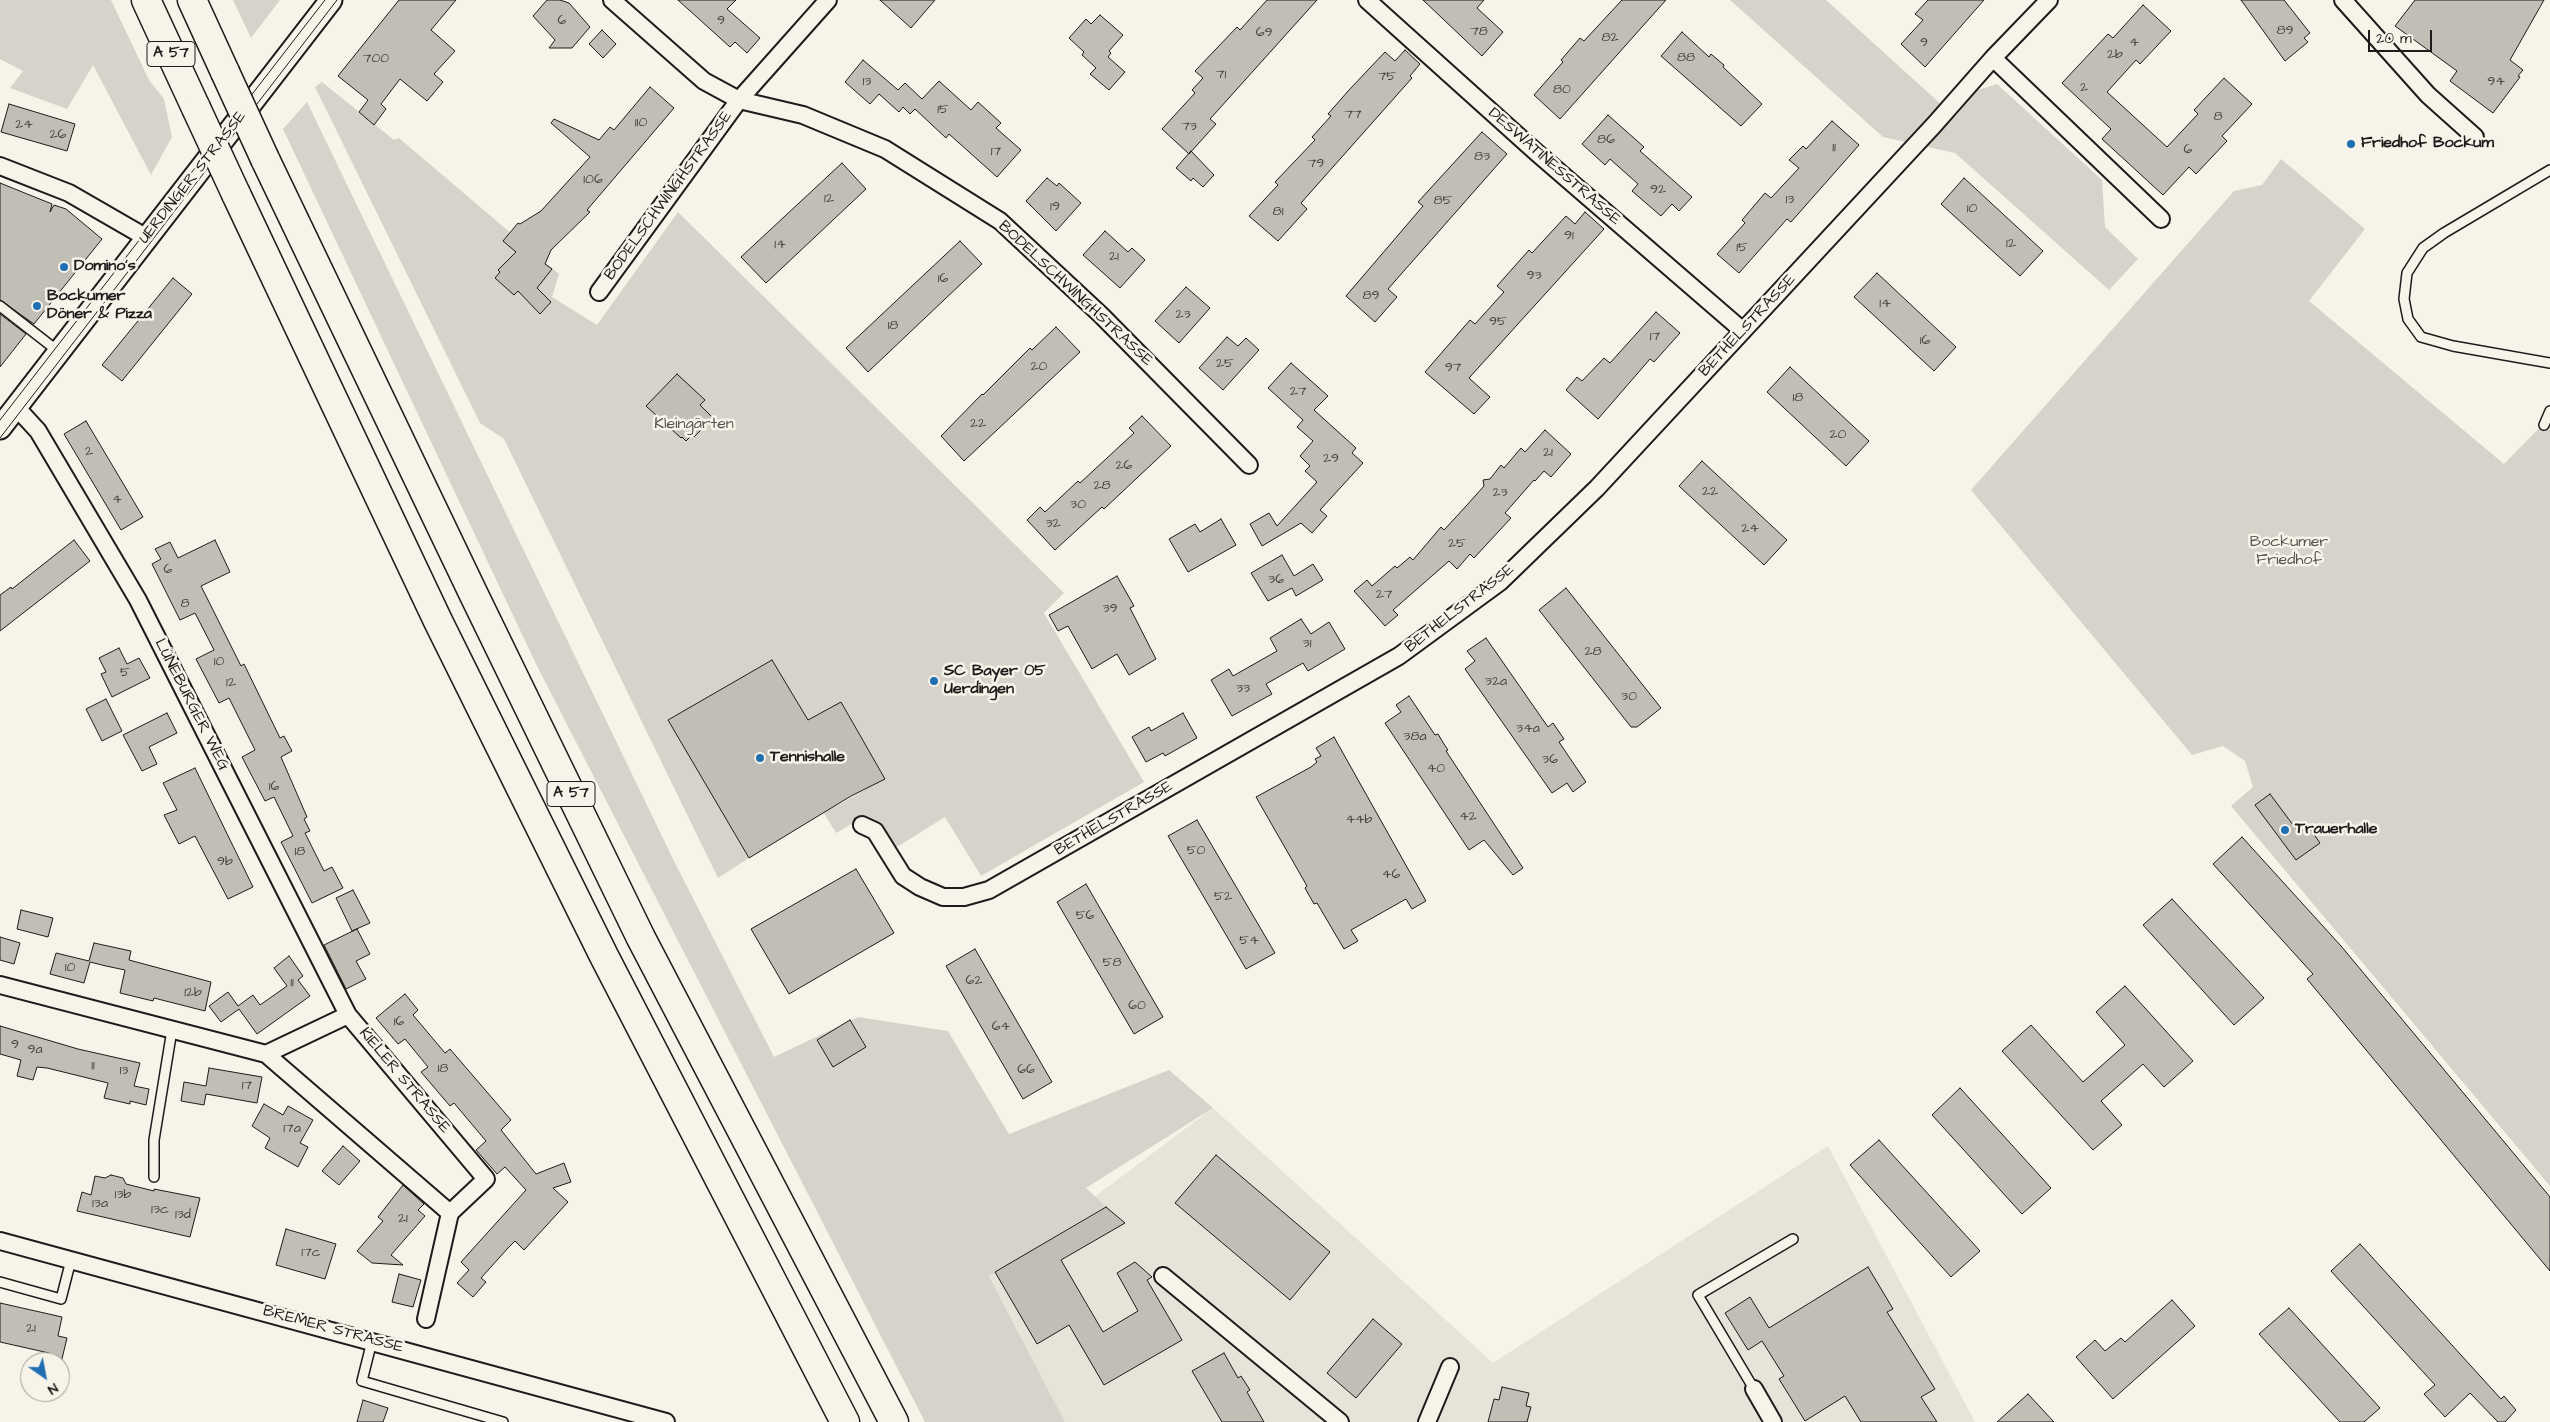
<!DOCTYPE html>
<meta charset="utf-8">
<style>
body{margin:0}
#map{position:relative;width:2550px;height:1422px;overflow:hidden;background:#f7f3e8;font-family:"Architects Daughter",sans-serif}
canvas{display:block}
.north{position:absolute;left:20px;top:1352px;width:50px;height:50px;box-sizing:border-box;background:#f7f3e8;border:1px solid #9f9d96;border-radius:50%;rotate:147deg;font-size:14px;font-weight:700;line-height:20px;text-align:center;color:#1c1c1c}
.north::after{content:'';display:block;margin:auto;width:18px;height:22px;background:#1f6fb2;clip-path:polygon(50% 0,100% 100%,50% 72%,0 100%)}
.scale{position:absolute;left:2368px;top:30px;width:64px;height:22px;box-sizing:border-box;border:2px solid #1c1c1c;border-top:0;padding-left:6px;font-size:15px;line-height:18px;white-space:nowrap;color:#1c1c1c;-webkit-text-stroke:4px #f7f3e8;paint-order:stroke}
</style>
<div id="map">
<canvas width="2550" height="1422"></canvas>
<div class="north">N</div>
<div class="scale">20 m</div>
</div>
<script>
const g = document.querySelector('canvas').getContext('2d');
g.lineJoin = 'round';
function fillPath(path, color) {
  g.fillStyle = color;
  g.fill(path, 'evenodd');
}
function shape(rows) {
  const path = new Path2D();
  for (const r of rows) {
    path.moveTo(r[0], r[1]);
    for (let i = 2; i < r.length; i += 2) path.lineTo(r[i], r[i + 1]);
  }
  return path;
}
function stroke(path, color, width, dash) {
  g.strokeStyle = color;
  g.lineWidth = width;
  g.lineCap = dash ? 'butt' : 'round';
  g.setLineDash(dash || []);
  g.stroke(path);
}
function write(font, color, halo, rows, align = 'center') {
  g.font = font + ' "Architects Daughter",sans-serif';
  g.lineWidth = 5;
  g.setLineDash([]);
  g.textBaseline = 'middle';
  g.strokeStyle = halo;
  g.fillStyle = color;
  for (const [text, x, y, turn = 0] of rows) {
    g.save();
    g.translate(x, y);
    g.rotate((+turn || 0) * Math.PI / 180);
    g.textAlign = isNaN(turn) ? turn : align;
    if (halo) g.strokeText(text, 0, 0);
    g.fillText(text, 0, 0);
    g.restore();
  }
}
const built = shape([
 [1213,1108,1493,1363,1828,1146,1975,1422,1065,1422,989,1276]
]);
const green = shape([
 [0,0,111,0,149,80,164,99,172,137,151,175,93,65,67,109,10,88,23,71,0,59],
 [233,0,280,0,251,38],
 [1730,0,1826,0,1955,117,1978,90,1997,84,2102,180,2105,227,2138,259,2109,290,1955,153,1883,137],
 [322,82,394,140,399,138,559,274,552,297,597,325,678,212,1064,593,1044,613,1144,782,981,876,945,817,897,847,883,828,865,821,850,825,836,833,824,813,885,778,841,702,808,720,772,660,668,720,749,858,718,878,504,439,480,423,315,87],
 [307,102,674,861,774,1057,858,1017,948,1031,1009,1134,1169,1070,1213,1108,1086,1188,1105,1206,989,1276,1065,1422,925,1422,537,666,283,129],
 [2281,159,2365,229,2309,301,2504,464,2550,417,2550,1186,2231,806,2253,787,2245,761,2223,746,2192,755,1971,490,2234,191,2262,185]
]);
const building = shape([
 [399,0,456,0,431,30,455,51,434,74,443,82,427,101,400,79,381,104,386,109,374,125,359,112,368,100,338,76,399,0],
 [547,0,560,0,569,3,590,27,572,48,549,48,555,40,533,16,547,0],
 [678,0,736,0,727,9,760,38,747,53,735,42,730,47,678,0],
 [880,0,935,0,911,28,880,0],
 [1267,0,1317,0,1210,119,1216,124,1189,154,1162,129,1195,93,1192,90,1203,78,1195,71,1237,27,1240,30,1267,0],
 [1423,0,1484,0,1477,8,1503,32,1482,56,1423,0],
 [1622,0,1666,0,1560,119,1534,95,1563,62,1561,60,1580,38,1584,41,1622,0],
 [1928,0,1984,0,1925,67,1901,44,1923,20,1915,14,1928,0],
 [2241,0,2284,0,2310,33,2304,38,2308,42,2285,61,2241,0],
 [2415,0,2544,0,2510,60,2523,70,2518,76,2520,77,2493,113,2450,81,2457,71,2395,26,2415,0],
 [2143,5,2171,31,2140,64,2136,60,2107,92,2167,147,2198,114,2194,110,2224,78,2252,104,2222,136,2227,141,2196,174,2189,167,2163,195,2102,139,2111,129,2062,83,2108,34,2113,38,2143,5],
 [1100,15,1123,35,1109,51,1111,53,1108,57,1125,72,1109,90,1090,74,1096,68,1082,55,1084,52,1069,38,1086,19,1091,24,1100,15],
 [602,30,616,44,603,58,589,44,602,30],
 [1682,32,1709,57,1711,54,1724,65,1723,67,1762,104,1741,126,1661,56,1682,32],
 [1405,50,1420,64,1410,76,1412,78,1301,203,1307,209,1278,241,1249,216,1278,185,1275,182,1315,140,1312,137,1331,116,1328,114,1349,90,1385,52,1395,61,1405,50],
 [863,60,898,90,905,83,922,99,939,81,971,110,978,102,1001,123,996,128,1021,150,997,177,949,134,946,138,915,109,910,114,903,107,899,112,879,94,870,104,845,82,863,60],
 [650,87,674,108,587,210,590,212,551,250,545,264,552,269,537,288,551,302,540,314,518,291,514,295,495,278,500,272,498,270,516,252,503,241,518,223,520,224,541,211,590,157,551,123,554,119,599,140,610,127,614,130,650,87],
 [9,104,75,124,67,151,1,132,9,104],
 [1608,115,1644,147,1640,151,1692,197,1679,211,1672,204,1661,216,1632,191,1638,184,1610,159,1605,165,1582,144,1608,115],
 [1832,121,1859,145,1791,222,1787,219,1739,273,1717,254,1745,223,1742,220,1765,193,1771,198,1799,168,1789,160,1803,146,1806,149,1832,121],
 [1482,132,1507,154,1388,289,1397,297,1375,322,1346,296,1423,206,1418,202,1482,132],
 [1191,151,1214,175,1203,187,1193,178,1191,181,1176,168,1191,151],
 [842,163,866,189,766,283,741,257,842,163],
 [1047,178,1057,186,1059,183,1081,203,1056,231,1026,201,1047,178],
 [1964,178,2043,251,2020,276,1941,204,1964,178],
 [0,183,52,204,50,212,54,205,66,209,102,239,34,324,0,300,0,183],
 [1585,212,1604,229,1469,378,1490,397,1474,414,1425,372,1470,320,1475,324,1504,292,1497,286,1529,250,1532,253,1566,216,1575,224,1585,212],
 [1105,231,1128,252,1132,248,1145,260,1120,288,1083,255,1105,231],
 [960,241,982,264,868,372,846,348,960,241],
 [1877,273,1956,347,1934,371,1854,297,1877,273],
 [173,278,192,294,122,381,102,365,173,278],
 [1186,287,1210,308,1179,343,1155,321,1186,287],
 [1656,312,1680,333,1654,362,1650,359,1598,419,1566,390,1577,377,1582,381,1604,358,1610,363,1656,312],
 [0,314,26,334,0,367,0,314],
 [1056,327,1080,352,964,461,941,436,982,394,983,395,1030,348,1032,350,1056,327],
 [1227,337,1238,346,1246,338,1259,350,1223,390,1199,368,1227,337],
 [1291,363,1328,396,1314,410,1356,448,1352,453,1363,463,1320,510,1327,516,1312,533,1301,523,1262,546,1250,524,1269,513,1277,526,1317,482,1305,471,1310,466,1300,456,1313,441,1297,427,1303,420,1268,388,1291,363],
 [1790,367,1869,441,1846,466,1767,392,1790,367],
 [677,374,705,400,700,405,713,418,694,437,692,435,686,441,682,437,681,438,646,406,677,374],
 [1142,416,1171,446,1104,509,1102,507,1055,550,1027,520,1040,507,1045,512,1078,481,1080,483,1134,433,1129,428,1142,416],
 [86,421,143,517,121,530,64,434,86,421],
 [1545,430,1571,454,1551,477,1544,471,1535,481,1534,480,1505,513,1511,518,1474,558,1470,554,1457,569,1449,561,1393,610,1398,615,1385,626,1354,591,1367,580,1372,586,1395,566,1397,568,1410,557,1413,560,1441,527,1444,530,1467,505,1484,486,1483,480,1490,479,1501,465,1504,468,1521,448,1525,452,1545,430],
 [1702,461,1787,540,1764,565,1679,486,1702,461],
 [1221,519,1236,545,1188,572,1169,539,1195,524,1200,532,1221,519],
 [74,540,90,561,0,631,0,595,11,587,12,589,74,540],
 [215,540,230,572,201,586,241,666,244,664,280,738,284,736,292,751,281,757,307,817,304,819,310,831,305,833,324,871,332,867,343,888,312,903,281,842,293,836,274,797,265,801,242,757,255,750,229,698,219,703,196,659,214,650,195,613,180,620,152,564,161,559,155,549,170,542,178,558,215,540],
 [1282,555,1294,576,1313,564,1323,580,1296,596,1292,588,1268,601,1251,573,1282,555],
 [1117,576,1134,606,1130,608,1156,659,1129,675,1117,654,1092,669,1068,626,1058,631,1049,615,1117,576],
 [1566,588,1661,708,1637,727,1631,727,1539,610,1566,588],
 [1301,619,1311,634,1329,622,1345,649,1308,671,1303,663,1266,684,1272,694,1232,716,1211,680,1229,669,1233,676,1277,651,1270,638,1301,619],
 [1486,638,1548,727,1553,723,1564,739,1559,742,1586,782,1573,792,1567,783,1552,793,1465,669,1475,661,1467,651,1486,638],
 [119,648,127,664,139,658,150,678,112,697,101,674,106,672,99,658,119,648],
 [772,660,808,720,841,702,885,779,851,796,749,858,668,720,772,660],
 [1409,696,1435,735,1438,734,1444,744,1448,750,1446,751,1523,868,1513,875,1484,840,1469,850,1385,723,1401,712,1396,705,1409,696],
 [106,699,122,731,102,741,86,709,106,699],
 [167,713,177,733,149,747,157,764,142,771,123,735,167,713],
 [1183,713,1197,738,1165,756,1163,753,1146,762,1132,737,1149,727,1151,731,1183,713],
 [1334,737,1426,901,1412,909,1406,899,1351,930,1358,941,1344,949,1317,903,1314,904,1305,888,1307,886,1256,797,1311,767,1317,762,1315,759,1321,756,1316,748,1334,737],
 [195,768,253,887,228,899,195,836,179,844,164,815,177,810,163,783,195,768],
 [2270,794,2299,833,2308,826,2320,843,2296,860,2255,805,2270,794],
 [1197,820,1275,953,1246,969,1168,836,1197,820],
 [2242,837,2341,946,2550,1197,2550,1271,2307,979,2313,974,2213,864,2242,837],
 [856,869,894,933,789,994,751,929,856,869],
 [1086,884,1163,1017,1134,1034,1057,902,1086,884],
 [353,890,370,923,352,931,336,898,353,890],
 [2172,899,2264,998,2234,1025,2143,925,2172,899],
 [21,910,53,918,48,937,17,929,21,910],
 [357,929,370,954,356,961,366,979,346,989,324,945,357,929],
 [0,937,20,943,14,964,0,960,0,937],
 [94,943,131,951,129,960,211,982,205,1011,154,998,153,1001,120,993,125,970,106,966,90,962,84,983,50,974,56,953,89,961,94,943],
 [975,949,1052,1082,1023,1099,946,966,975,949],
 [289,956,303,976,298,980,310,996,257,1034,239,1009,221,1022,209,1006,228,992,238,1006,253,995,260,1005,287,986,274,968,289,956],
 [2125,986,2193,1061,2164,1087,2143,1064,2101,1101,2122,1125,2093,1150,2002,1051,2031,1025,2083,1082,2125,1045,2096,1012,2125,986],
 [405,994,418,1010,413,1015,445,1053,450,1049,511,1120,501,1130,536,1174,564,1163,571,1182,553,1188,568,1202,524,1250,515,1241,508,1248,481,1278,486,1282,473,1297,457,1283,469,1270,461,1262,526,1190,505,1167,497,1174,476,1150,486,1141,454,1103,450,1106,421,1072,428,1067,405,1039,398,1044,376,1018,405,994],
 [850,1020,866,1047,833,1067,817,1040,850,1020],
 [0,1026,78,1049,140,1063,134,1086,149,1089,146,1105,130,1101,130,1104,104,1098,108,1083,47,1068,37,1067,33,1080,17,1076,21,1060,0,1054,0,1026],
 [209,1068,262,1077,257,1103,206,1094,204,1105,181,1101,184,1082,206,1086,209,1068],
 [1960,1088,2051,1188,2022,1214,1932,1115,1960,1088],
 [264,1104,283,1115,288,1106,313,1120,300,1143,308,1147,298,1167,265,1148,270,1138,252,1126,264,1104],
 [1879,1140,1980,1251,1951,1277,1850,1165,1879,1140],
 [343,1146,360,1161,339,1185,322,1171,343,1146],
 [1216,1155,1330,1252,1290,1300,1175,1203,1216,1155],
 [111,1175,123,1178,126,1184,154,1191,154,1189,200,1198,190,1237,77,1211,82,1192,91,1195,95,1176,105,1178,111,1175],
 [403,1185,424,1204,418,1210,425,1216,391,1255,403,1265,372,1263,357,1251,383,1221,378,1217,403,1185],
 [1106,1207,1125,1223,1061,1260,1103,1332,1138,1311,1117,1273,1135,1262,1152,1277,1147,1280,1182,1340,1104,1385,1069,1325,1037,1344,995,1272,1106,1207],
 [286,1229,336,1244,325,1279,276,1265,286,1229],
 [2360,1244,2501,1399,2504,1396,2516,1410,2505,1422,2498,1422,2470,1393,2445,1417,2424,1394,2435,1385,2331,1271,2360,1244],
 [1868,1267,1893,1309,1887,1312,1935,1389,1921,1397,1937,1422,1861,1422,1845,1396,1805,1421,1779,1379,1784,1376,1762,1341,1748,1350,1725,1313,1750,1297,1769,1328,1868,1267],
 [399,1274,421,1280,413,1307,392,1302,399,1274],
 [2172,1300,2195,1326,2113,1399,2076,1357,2095,1340,2105,1351,2121,1338,2125,1342,2172,1300],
 [0,1303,62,1317,58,1336,67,1338,60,1367,60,1362,55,1362,49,1353,0,1342,0,1303],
 [2289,1308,2380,1408,2364,1422,2340,1422,2259,1334,2289,1308],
 [1373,1319,1402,1344,1356,1398,1327,1373,1373,1319],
 [1224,1353,1238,1378,1241,1376,1250,1390,1247,1392,1264,1422,1222,1422,1192,1371,1224,1353],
 [1502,1387,1529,1393,1526,1406,1531,1407,1527,1422,1488,1422,1494,1399,1499,1400,1502,1387],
 [2028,1394,2054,1422,1997,1422,2028,1394],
 [363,1400,388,1408,383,1422,357,1422,363,1400]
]);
const service = shape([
 [2550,170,2444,233,2423,248,2407,273,2404,299,2408,319,2421,337,2453,346,2550,363],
 [0,306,59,352],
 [2544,425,2550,411],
 [154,1177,154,1140,172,1030],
 [0,1282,61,1299,71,1260],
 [372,1341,362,1381,503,1422],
 [1754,1389,1698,1295,1793,1239]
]);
const minor = shape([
 [612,0,704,81,739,100,803,115,885,149,1000,221,1101,315,1249,465],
 [1367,0,1536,152,1743,331],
 [2343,0,2428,95,2475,137],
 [1993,58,2161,219],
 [0,166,69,193,147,238],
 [599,292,739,100,828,0],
 [16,407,38,431,138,600,348,1015],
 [862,825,875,831,903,876,920,887,943,897,964,897,989,890,1399,656,1500,582,1597,488,1934,125,1993,58,2049,0],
 [0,985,266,1054,450,1213],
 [266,1054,348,1015,486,1179,450,1213,426,1319],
 [0,1241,666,1422],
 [1163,1276,1340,1422],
 [1754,1389,1773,1422],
 [1427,1422,1450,1367]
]);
const tertiary = shape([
 [0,428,331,0]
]);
const motorway = shape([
 [146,0,196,108],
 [192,0,225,72],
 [265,159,474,595,641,938,894,1422],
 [236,194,438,621,604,956,845,1422]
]);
const tram = shape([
 [0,420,325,0],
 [0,438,337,0]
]);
const motorwayBridge = shape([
 [225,72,265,159],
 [196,108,236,194]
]);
const markers = [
 [2351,144,5,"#1f6fb2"],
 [64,267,5,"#1f6fb2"],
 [37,306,5,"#1f6fb2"],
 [934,681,5,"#1f6fb2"],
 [760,758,5,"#1f6fb2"],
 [2285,830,5,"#1f6fb2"]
];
const numberNames = [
 ["6",562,21],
 ["9",721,21],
 ["89",2285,31],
 ["78",1479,32],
 ["69",1264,33],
 ["82",1610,38],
 ["9",1924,43],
 ["4",2134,43],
 ["2b",2115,55],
 ["88",1686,58],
 ["700",376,59],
 ["71",1221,75],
 ["75",1387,77],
 ["13",867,82],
 ["94",2496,82],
 ["2",2084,88],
 ["80",1562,90],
 ["15",943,110],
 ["77",1353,115],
 ["8",2218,117],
 ["110",641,123],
 ["24",24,125],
 ["73",1189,127],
 ["26",58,135],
 ["86",1606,140],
 ["11",1834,148],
 ["6",2188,150],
 ["17",996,152],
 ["83",1482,157],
 ["79",1316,164],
 ["106",593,180],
 ["92",1658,190],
 ["12",829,199],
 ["13",1790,200],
 ["85",1443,201],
 ["19",1055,207],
 ["10",1972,209],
 ["81",1278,212],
 ["91",1569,236],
 ["12",2011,244],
 ["14",780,245],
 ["15",1742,248],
 ["21",1114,257],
 ["93",1534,276],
 ["16",943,279],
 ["89",1371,296],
 ["14",1885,304],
 ["23",1183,315],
 ["95",1498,322],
 ["18",893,326],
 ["17",1655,337],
 ["16",1925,341],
 ["25",1225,364],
 ["20",1039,367],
 ["97",1453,368],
 ["27",1298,392],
 ["18",1798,398],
 ["22",978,424],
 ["20",1838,435],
 ["2",89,452],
 ["21",1548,453],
 ["29",1331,459],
 ["26",1124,466],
 ["28",1102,486],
 ["22",1710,492],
 ["23",1500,493],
 ["4",117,500],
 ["30",1078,505],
 ["32",1053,524],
 ["24",1750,529],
 ["25",1457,544],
 ["6",168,570],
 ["36",1276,580],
 ["27",1384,595],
 ["8",185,604],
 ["39",1110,609],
 ["31",1307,644],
 ["28",1593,652],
 ["10",219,662],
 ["5",125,673],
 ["32a",1496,682],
 ["12",231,683],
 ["33",1243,689],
 ["30",1629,697],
 ["34a",1528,729],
 ["38a",1415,737],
 ["36",1550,760],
 ["40",1436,769],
 ["16",274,787],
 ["42",1468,817],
 ["44b",1359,820],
 ["50",1196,851],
 ["18",300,852],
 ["9b",225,862],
 ["46",1391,875],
 ["52",1223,897],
 ["56",1085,916],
 ["54",1249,941],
 ["58",1112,963],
 ["10",70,968],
 ["62",974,981],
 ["11",292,983],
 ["12b",193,993],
 ["60",1137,1006],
 ["16",399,1022],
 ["64",1001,1027],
 ["9",15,1045],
 ["9a",35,1050],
 ["11",93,1066],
 ["18",443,1069],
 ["66",1026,1070],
 ["13",124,1071],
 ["17",247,1086],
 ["17a",292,1129],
 ["13b",123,1195],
 ["13a",100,1204],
 ["13c",160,1210],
 ["13d",183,1215],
 ["21",403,1219],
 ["17c",311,1253],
 ["21",31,1329]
];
const shields = [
 [171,54,48],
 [571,794,48]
];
const shieldNames = [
 ["A 57",171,54],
 ["A 57",571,794]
];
const poiNames = [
 ["Friedhof Bockum",2361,144],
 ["Domino's",74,267],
 ["Bockumer",47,297],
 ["Döner & Pizza",47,315],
 ["SC Bayer 05",944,672],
 ["Uerdingen",944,690],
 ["Tennishalle",770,758],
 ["Trauerhalle",2295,830]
];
const streetNames = [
 ["DESWATINESSTRASSE",1554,167,41],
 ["UERDINGER STRASSE",193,178,-52],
 ["BODELSCHWINGHSTRASSE",669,196,-54],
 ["BODELSCHWINGHSTRASSE",1075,294,43],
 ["BETHELSTRASSE",1748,326,-47],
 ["BETHELSTRASSE",1460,609,-38],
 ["LÜNEBURGER WEG",191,705,63],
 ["BETHELSTRASSE",1114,819,-30],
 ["KIELER STRASSE",404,1081,50],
 ["BREMER STRASSE",333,1330,15]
];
const parkNames = [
 ["Kleingärten",694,425],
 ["Bockumer",2289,543],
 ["Friedhof",2289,561]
];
fillPath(built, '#e6e3d9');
fillPath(green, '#d7d3cb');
fillPath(building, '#c0beb5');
stroke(building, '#1c1c1c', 1);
stroke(service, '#1c1c1c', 12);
stroke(minor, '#1c1c1c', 20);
stroke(tertiary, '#1c1c1c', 25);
stroke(motorway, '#1c1c1c', 31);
stroke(service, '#f7f3e8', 9);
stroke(minor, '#f7f3e8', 16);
stroke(tertiary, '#f7f3e8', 21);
stroke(motorway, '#f7f3e8', 28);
stroke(tram, '#1c1c1c', 1);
stroke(motorwayBridge, '#1c1c1c', 31, []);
stroke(motorwayBridge, '#f7f3e8', 28);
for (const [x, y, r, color] of markers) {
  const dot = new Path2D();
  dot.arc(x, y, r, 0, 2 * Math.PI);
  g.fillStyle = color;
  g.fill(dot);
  stroke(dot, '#f7f3e8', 2);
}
write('14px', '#454442', null, numberNames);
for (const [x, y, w] of shields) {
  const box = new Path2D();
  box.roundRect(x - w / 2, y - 12.5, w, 25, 4);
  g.fillStyle = '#f7f3e8';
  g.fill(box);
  stroke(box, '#1c1c1c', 1);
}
write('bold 15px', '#1c1c1c', null, shieldNames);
write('bold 16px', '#1c1c1c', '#f7f3e8', poiNames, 'left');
write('16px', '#1c1c1c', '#f7f3e8', streetNames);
write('16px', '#545351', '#f7f3e8', parkNames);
</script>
